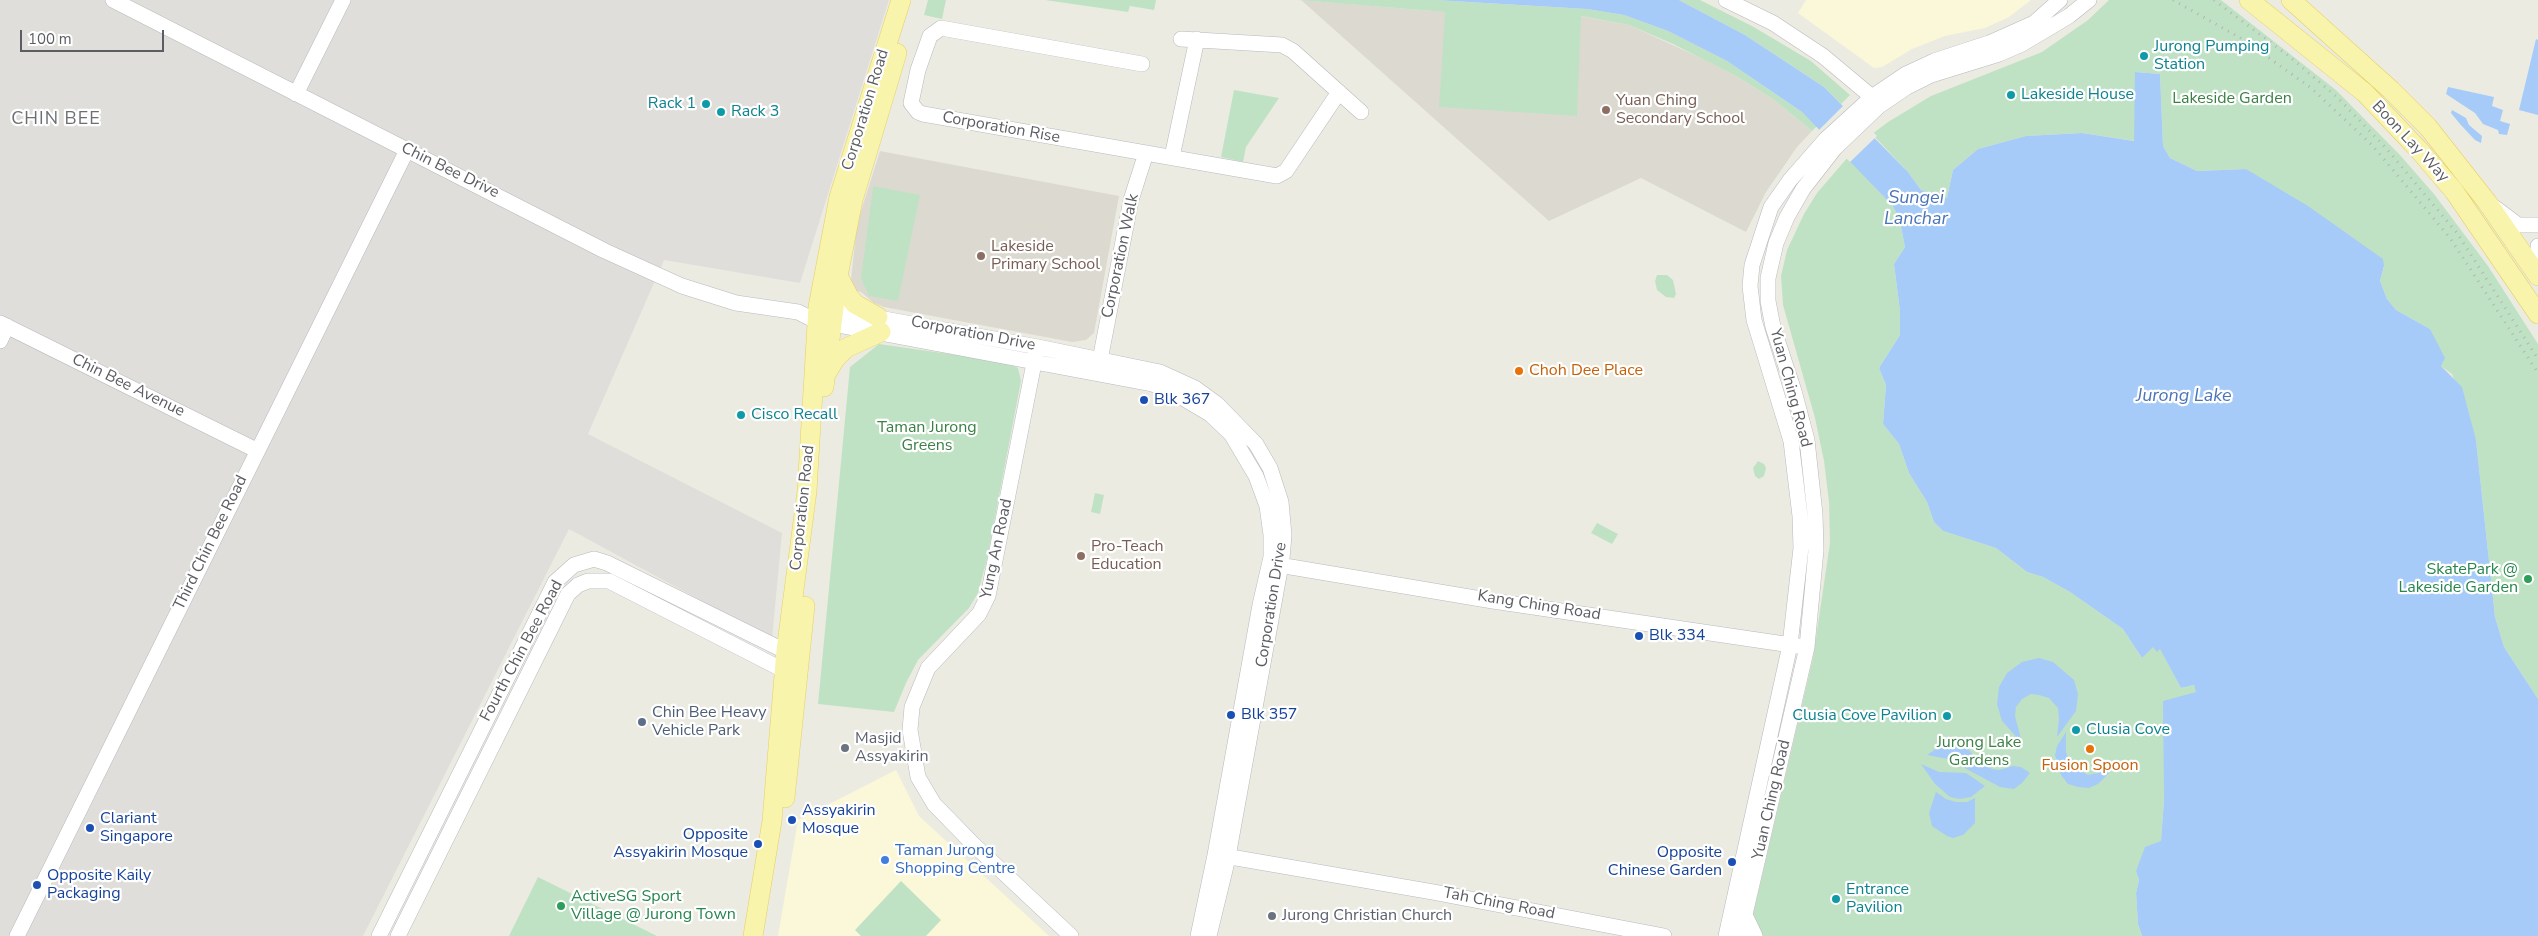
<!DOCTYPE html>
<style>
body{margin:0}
#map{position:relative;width:2538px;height:936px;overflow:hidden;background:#ecebe2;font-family:"Nunito Sans",sans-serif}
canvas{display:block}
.scale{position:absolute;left:20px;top:30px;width:144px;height:22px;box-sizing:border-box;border:2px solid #5b5d62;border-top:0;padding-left:6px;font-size:15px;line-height:18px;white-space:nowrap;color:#5b5d62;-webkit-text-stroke:4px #fff;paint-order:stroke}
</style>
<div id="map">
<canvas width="2538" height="936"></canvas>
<div class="scale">100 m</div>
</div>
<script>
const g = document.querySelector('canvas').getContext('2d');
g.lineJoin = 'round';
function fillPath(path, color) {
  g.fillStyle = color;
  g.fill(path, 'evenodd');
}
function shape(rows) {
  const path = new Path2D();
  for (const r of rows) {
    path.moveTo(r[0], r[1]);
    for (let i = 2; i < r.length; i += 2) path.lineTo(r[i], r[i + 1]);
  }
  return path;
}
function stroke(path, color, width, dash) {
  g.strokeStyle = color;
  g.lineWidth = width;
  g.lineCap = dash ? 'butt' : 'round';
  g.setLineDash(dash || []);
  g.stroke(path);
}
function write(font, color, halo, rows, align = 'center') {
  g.font = font + ' "Nunito Sans",sans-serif';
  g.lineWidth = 4.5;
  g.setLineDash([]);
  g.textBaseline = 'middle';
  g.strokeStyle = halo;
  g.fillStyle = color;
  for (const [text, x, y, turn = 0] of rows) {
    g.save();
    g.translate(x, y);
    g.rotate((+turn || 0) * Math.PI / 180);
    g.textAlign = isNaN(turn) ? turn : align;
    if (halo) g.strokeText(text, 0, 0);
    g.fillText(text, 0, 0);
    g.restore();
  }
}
const commercial = shape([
 [1806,0,2031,0,2009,17,1985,28,1945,36,1912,49,1882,67,1874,68,1798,13],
 [896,770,919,816,1049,936,778,936,798,820]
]);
const industrial = shape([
 [0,0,889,0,800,283,664,260,588,434,782,533,772,639,569,529,363,936,0,936]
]);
const education = shape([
 [1301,0,1433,11,1580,16,1629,25,1703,59,1736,76,1773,99,1812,131,1797,147,1766,192,1746,232,1641,178,1549,221],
 [880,151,1119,196,1094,333,1086,340,1072,342,884,307,874,303,861,292,850,289,857,224]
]);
const green = shape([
 [928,0,946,0,942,19,924,15],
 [1045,0,1156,0,1154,10,1130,6,1128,12],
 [1298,0,1435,0,1587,9,1624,15,1668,31,1727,61,1802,112,1817,126,1812,131,1773,99,1736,76,1673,44,1629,25,1581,16,1577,116,1439,107,1445,12],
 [1679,0,1700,0,1752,26,1811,61,1850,95,1841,104,1824,87,1745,35],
 [2109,0,2221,0,2336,90,2400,155,2434,194,2488,266,2538,344,2538,699,2504,647,2495,617,2476,440,2452,374,2441,366,2430,329,2396,310,2387,299,2380,281,2384,267,2246,169,2197,171,2170,158,2163,146,2160,74,2135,72,2135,141,2082,133,2026,136,1978,149,1953,170,1947,198,1921,190,1908,172,1872,134,1888,122,1931,96,2042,52,2088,20],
 [1234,90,1279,98,1246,147,1243,162,1221,157],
 [1848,157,1892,205,1899,217,1905,247,1894,264,1900,311,1900,335,1879,368,1886,385,1883,424,1899,444,1909,473,1927,502,1934,522,1943,531,1996,548,2027,572,2043,577,2070,592,2123,629,2142,658,2153,646,2160,648,2181,688,2194,685,2197,692,2164,800,2161,842,2136,871,2139,880,2136,893,2138,924,2142,936,1748,936,1813,658,1830,543,1829,502,1824,461,1815,418,1783,305,1781,276,1787,250,1804,214,1817,193],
 [873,186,920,195,898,301,869,296,861,278],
 [1657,275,1667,275,1673,280,1676,294,1674,298,1666,297,1657,290,1655,281],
 [879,344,1006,362,1018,368,1021,381,987,559,978,593,969,608,918,660,906,683,894,712,818,704,850,367],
 [1758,461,1764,464,1766,468,1764,476,1759,479,1755,476,1753,468],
 [1095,493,1104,495,1100,514,1091,512],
 [1597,523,1618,534,1612,544,1591,533],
 [538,877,657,936,509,936],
 [901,881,941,920,926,936,861,936,855,930]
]);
const water = shape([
 [1435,0,1679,0,1745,35,1824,87,1908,172,1921,190,1947,198,1953,170,1978,149,2026,136,2082,133,2134,141,2135,72,2160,74,2163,146,2170,158,2197,171,2246,169,2308,206,2383,259,2384,266,2380,281,2387,299,2396,310,2430,329,2445,358,2441,366,2462,387,2476,440,2495,617,2504,647,2538,699,2538,936,2142,936,2138,924,2136,893,2139,880,2136,871,2145,847,2161,841,2164,800,2163,701,2196,692,2194,685,2181,688,2160,649,2157,652,2153,647,2142,658,2123,629,2070,592,2043,577,2027,572,1996,548,1943,531,1934,522,1927,502,1909,473,1899,444,1883,424,1886,385,1879,368,1900,335,1900,311,1894,264,1905,247,1899,217,1892,205,1802,112,1727,61,1668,31,1624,15,1587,9],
 [2536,39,2538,40,2538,115,2519,110],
 [2448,87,2494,97,2492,106,2503,110,2500,121,2510,124,2507,135,2499,134,2498,130,2483,124,2475,113,2446,94],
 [2452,110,2466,118,2469,125,2482,136,2481,143,2475,140,2460,124,2451,113],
 [2039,658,2053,662,2074,680,2078,694,2076,711,2057,737,2059,719,2058,708,2049,698,2039,695,2031,694,2022,699,2016,707,2015,716,2022,743,2002,721,1997,704,1999,687,2007,673,2022,662],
 [2066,732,2066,752,2070,765,2088,775,2112,770,2098,784,2089,788,2078,787,2068,784,2061,775,2055,755,2057,746],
 [1943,744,1955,744,1968,749,1978,761,1992,769,1999,770,2013,766,2021,767,2030,773,2022,783,2014,789,2000,787,1948,759,1927,755],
 [1921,764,1939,772,1966,773,1985,786,1971,797,1960,799,1950,797,1935,784],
 [1936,792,1946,799,1956,802,1967,802,1975,798,1975,823,1963,835,1953,838,1947,836,1932,826,1929,813]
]);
const pier = shape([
 [1845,104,1877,136,1850,162,1818,131]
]);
const minor = shape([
 [113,0,605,251,682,286,736,303,798,312,816,321,1152,384,1171,391,1210,414,1231,434,1256,476,1267,506,1271,535,1271,557,1260,605,1215,855,1198,936],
 [1726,0,1773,23,1823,56,1872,97,1878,105],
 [1181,39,1282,45,1293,51,1361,112],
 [1142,64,941,28,930,36,918,70,911,103,918,112,923,114,1277,176,1286,171,1339,92],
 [296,94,343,0],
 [1172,157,1197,39],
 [2494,207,2518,225,2538,225],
 [2538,246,2538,257],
 [824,308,1038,347,1160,372,1195,388,1217,404,1256,444,1270,468,1281,502,1284,535,1282,559,1227,862,1209,936],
 [0,323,256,450],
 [0,341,7,326],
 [1036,353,988,596,979,614,928,668,912,707,910,730,918,777,934,804,973,844,1071,936],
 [1100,360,1131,200,1146,153],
 [1273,564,1493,601,1798,646],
 [1219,855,1433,892,1664,936],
 [1745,915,1755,936],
 [17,936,407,150],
 [379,936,555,582,574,565,594,559,607,563,795,656],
 [398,936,568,594,578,585,588,581,609,581,793,675],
 [1726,936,1790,645,1801,548,1800,516,1791,441,1754,320,1750,286,1752,265,1771,207,1790,180,1826,139,1872,97,1906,74,1934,61,1989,43,2034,23,2060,0],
 [1740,936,1807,647,1816,550,1815,514,1807,440,1794,391,1773,327,1768,301,1768,278,1776,243,1787,217,1803,189,1835,148,1879,106,1907,87,1931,75,1999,54,2022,44,2069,16,2089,0]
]);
const major = shape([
 [2249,0,2365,93,2419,150,2454,191,2538,314],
 [2291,0,2391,90,2428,127,2487,202,2538,276],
 [838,276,849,297,855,304,878,317],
 [828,371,835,359,846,348,881,332],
 [824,387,838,276,853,200,897,53],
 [785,798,805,606],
 [753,936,772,821,786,651,807,491,818,307,839,197,901,0]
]);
const rail = shape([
 [2173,0,2244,40,2311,88,2372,145,2450,238,2538,373],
 [2214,0,2290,57,2338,98,2386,148,2457,233,2538,359]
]);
const markers = [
 [2144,56,5,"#0f9aa8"],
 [2011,95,5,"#0f9aa8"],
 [706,104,5,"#0f9aa8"],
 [1606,110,5,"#8d6e63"],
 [721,112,5,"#0f9aa8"],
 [981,256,5,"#8d6e63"],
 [1519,371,5,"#e8710a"],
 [1144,400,5,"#1a4fb4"],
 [741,415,5,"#0f9aa8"],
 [1081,556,5,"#8d6e63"],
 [2528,579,5,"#2e9e5b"],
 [1639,636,5,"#1a4fb4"],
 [1231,715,5,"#1a4fb4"],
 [1947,716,5,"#0f9aa8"],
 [642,722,5,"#5c6f8a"],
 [2076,730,5,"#0f9aa8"],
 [845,748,5,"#6b7280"],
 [2090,749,5,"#e8710a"],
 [792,820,5,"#1a4fb4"],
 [90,828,5,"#1a4fb4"],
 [758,844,5,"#1a4fb4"],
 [885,860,5,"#3f7fe0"],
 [1732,862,5,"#1a4fb4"],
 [37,885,5,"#1a4fb4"],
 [1836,899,5,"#0f9aa8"],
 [561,906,5,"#2e9e5b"],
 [1272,916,5,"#6b7280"]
];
const cultureNames = [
 ["Jurong Pumping",2154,47],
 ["Station",2154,65],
 ["Lakeside House",2021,95],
 ["Rack 1",696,104,"right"],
 ["Rack 3",731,112],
 ["Cisco Recall",751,415],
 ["Clusia Cove Pavilion",1937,716,"right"],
 ["Clusia Cove",2086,730],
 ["Entrance",1846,890],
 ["Pavilion",1846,908]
];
const parkNames = [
 ["Lakeside Garden",2232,99],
 ["Taman Jurong",927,428],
 ["Greens",927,446],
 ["Jurong Lake",1979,743],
 ["Gardens",1979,761]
];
const educationNames = [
 ["Yuan Ching",1616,101],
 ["Secondary School",1616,119],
 ["Lakeside",991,247],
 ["Primary School",991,265],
 ["Pro-Teach",1091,547],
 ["Education",1091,565]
];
const streetNames = [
 ["Corporation Road",866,110,-73],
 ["Corporation Rise",1001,128,10],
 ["Boon Lay Way",2410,142,47],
 ["Chin Bee Drive",450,171,26],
 ["Corporation Walk",1121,256,-78],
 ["Corporation Drive",973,334,11],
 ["Chin Bee Avenue",128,386,26],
 ["Yuan Ching Road",1790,388,75],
 ["Corporation Road",803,508,-84],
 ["Third Chin Bee Road",211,543,-64],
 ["Yung An Road",997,549,-78],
 ["Corporation Drive",1272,605,-81],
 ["Kang Ching Road",1539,606,9],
 ["Fourth Chin Bee Road",522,651,-62],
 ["Yuan Ching Road",1772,800,-77],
 ["Tah Ching Road",1499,904,11]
];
const foodNames = [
 ["Choh Dee Place",1529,371],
 ["Fusion Spoon",2090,766,"center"]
];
const transitNames = [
 ["Blk 367",1154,400],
 ["Blk 334",1649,636],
 ["Blk 357",1241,715],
 ["Assyakirin",802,811],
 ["Mosque",802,829],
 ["Clariant",100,819],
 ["Singapore",100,837],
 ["Opposite",748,835,"right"],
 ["Assyakirin Mosque",748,853,"right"],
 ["Opposite",1722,853,"right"],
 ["Chinese Garden",1722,871,"right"],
 ["Opposite Kaily",47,876],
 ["Packaging",47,894]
];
const leisureNames = [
 ["SkatePark @",2518,570],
 ["Lakeside Garden",2518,588],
 ["ActiveSG Sport",571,897,"left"],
 ["Village @ Jurong Town",571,915,"left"]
];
const serviceNames = [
 ["Chin Bee Heavy",652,713],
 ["Vehicle Park",652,731]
];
const worshipNames = [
 ["Masjid",855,739],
 ["Assyakirin",855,757],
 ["Jurong Christian Church",1282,916]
];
const shopNames = [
 ["Taman Jurong",895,851],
 ["Shopping Centre",895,869]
];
const neighbourhoodNames = [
 ["CHIN BEE",56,120]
];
const waterNames = [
 ["Sungei",1916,199],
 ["Lanchar",1916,220],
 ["Jurong Lake",2184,397]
];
fillPath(commercial, '#fbf7d9');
fillPath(industrial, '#e0deda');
fillPath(education, '#dcdad0');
fillPath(green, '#c0e2c4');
fillPath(water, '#a6cbf8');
fillPath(pier, '#ecebe2');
stroke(minor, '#b8b9be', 16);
stroke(major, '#e6cf61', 20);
stroke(minor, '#fff', 15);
stroke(major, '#f8f4ab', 19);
stroke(rail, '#b3b4b4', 3, [1, 6]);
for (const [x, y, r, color] of markers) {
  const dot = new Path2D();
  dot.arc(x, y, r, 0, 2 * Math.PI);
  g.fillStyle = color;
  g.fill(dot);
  stroke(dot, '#fff', 2);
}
write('16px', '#0d838f', '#fff', cultureNames, 'left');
write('16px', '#3b8046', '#fff', parkNames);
write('16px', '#785e54', '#fff', educationNames, 'left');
write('16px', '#5b5d62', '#fff', streetNames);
write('16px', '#c56008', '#fff', foodNames, 'left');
write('16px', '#164399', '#fff', transitNames, 'left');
write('16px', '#27864d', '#fff', leisureNames, 'right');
write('16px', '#4e5e75', '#fff', serviceNames, 'left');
write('16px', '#5b616d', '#fff', worshipNames, 'left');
write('16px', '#366cbe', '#fff', shopNames, 'left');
g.letterSpacing = '1px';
write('18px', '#6c6f74', '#fff', neighbourhoodNames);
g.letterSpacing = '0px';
write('italic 18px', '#4b75b9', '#fff', waterNames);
</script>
